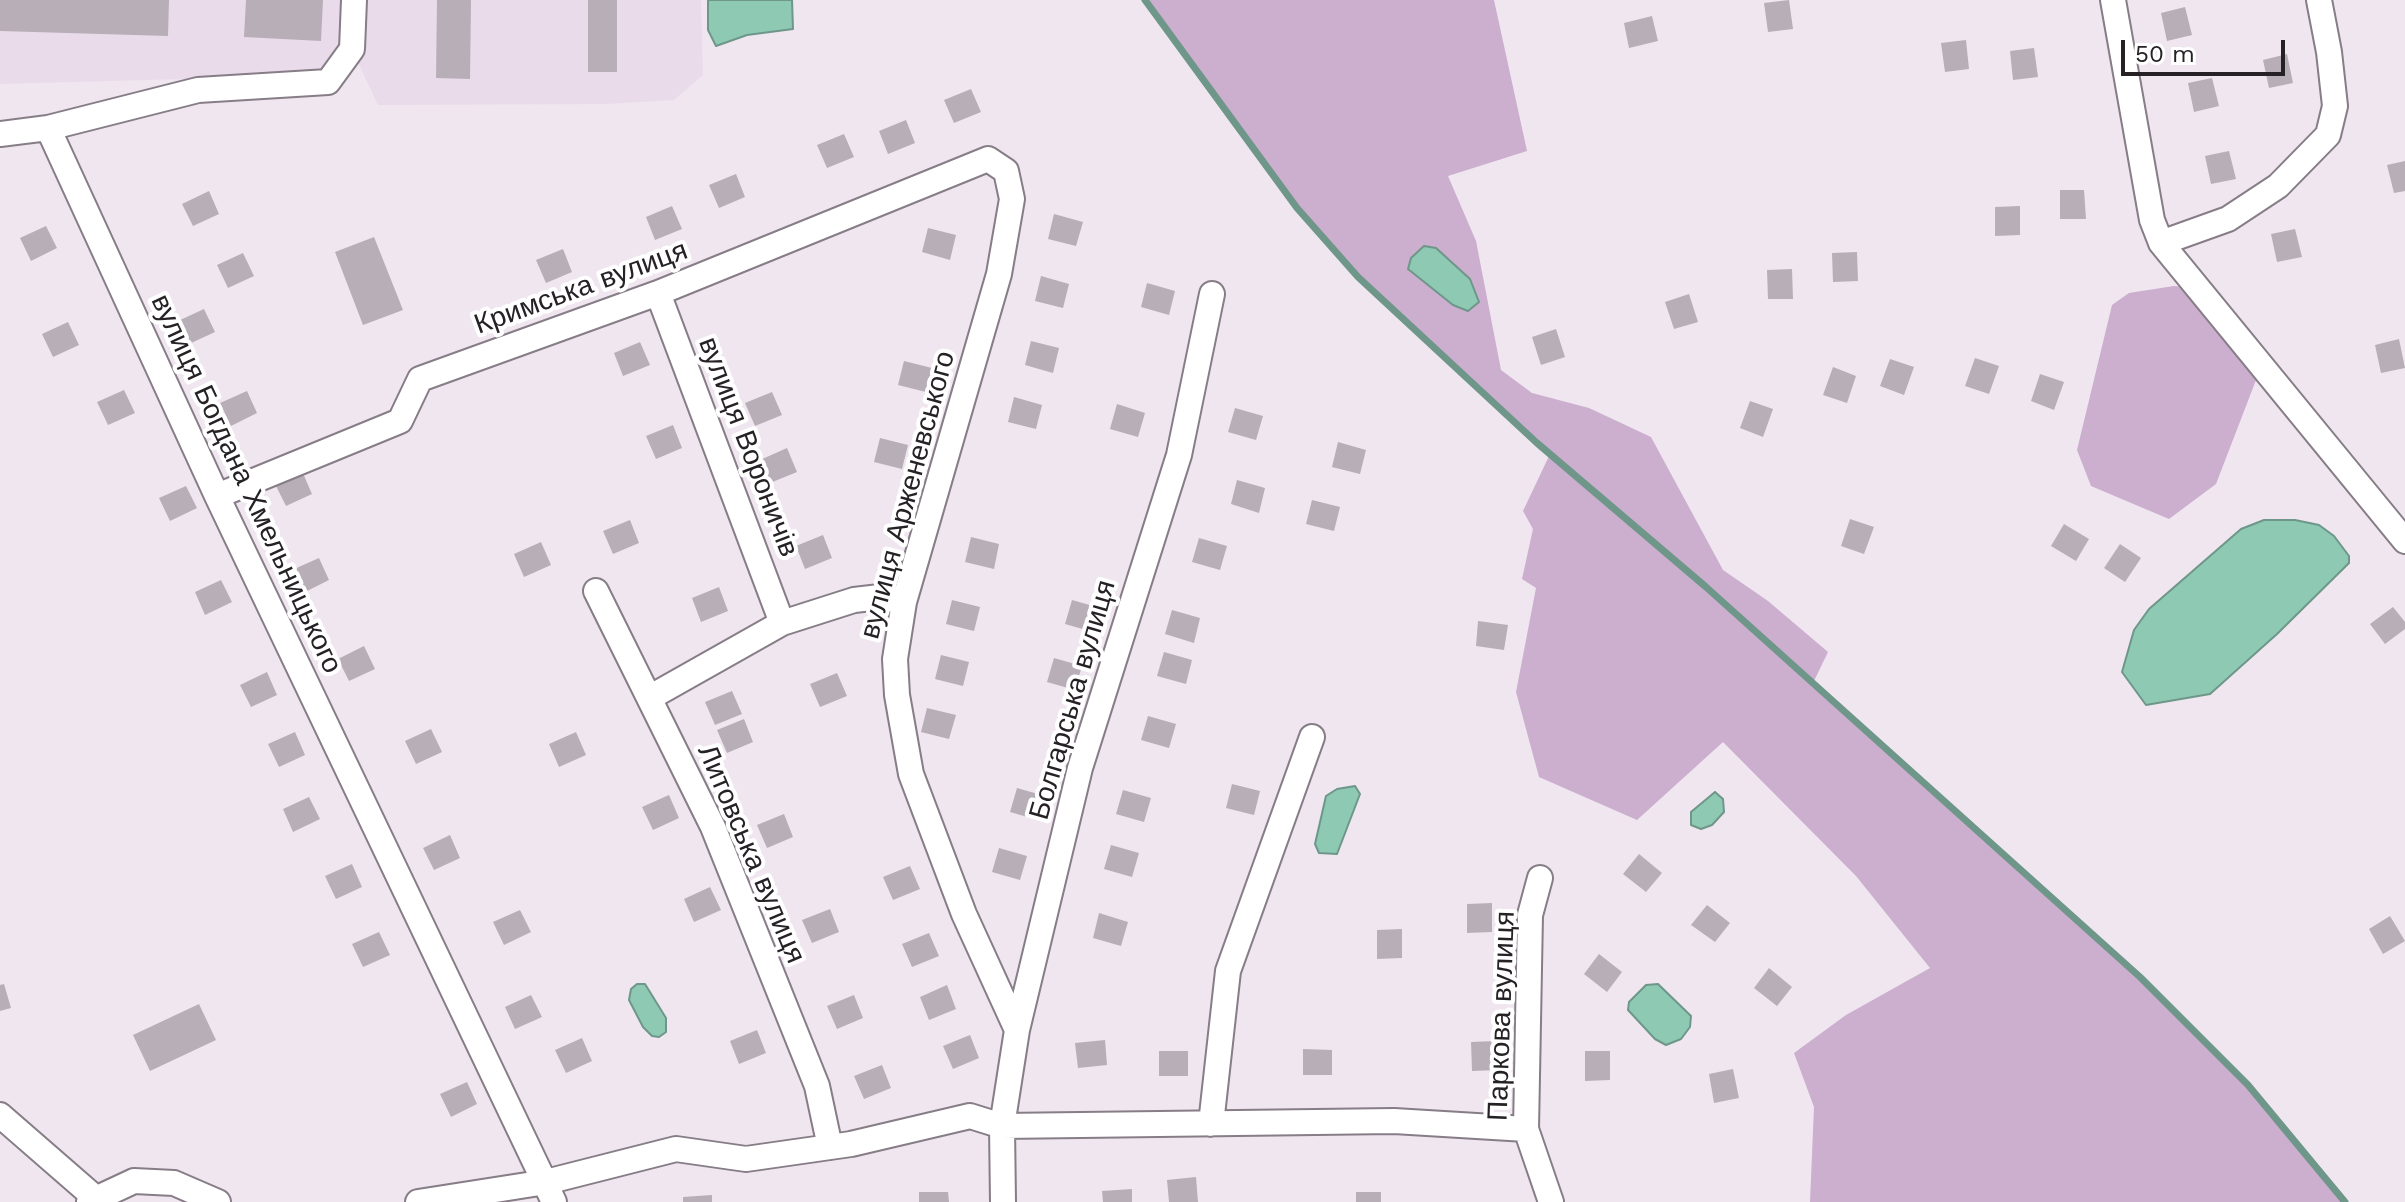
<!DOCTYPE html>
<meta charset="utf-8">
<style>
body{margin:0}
#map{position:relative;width:2405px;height:1202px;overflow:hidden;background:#efe6f0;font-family:"Work Sans",sans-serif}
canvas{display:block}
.scale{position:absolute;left:2121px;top:40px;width:164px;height:36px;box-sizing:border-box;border:4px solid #252125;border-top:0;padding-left:10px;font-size:24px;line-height:28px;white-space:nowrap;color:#252125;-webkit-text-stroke:6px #fff;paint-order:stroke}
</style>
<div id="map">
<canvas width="2405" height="1202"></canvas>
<div class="scale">50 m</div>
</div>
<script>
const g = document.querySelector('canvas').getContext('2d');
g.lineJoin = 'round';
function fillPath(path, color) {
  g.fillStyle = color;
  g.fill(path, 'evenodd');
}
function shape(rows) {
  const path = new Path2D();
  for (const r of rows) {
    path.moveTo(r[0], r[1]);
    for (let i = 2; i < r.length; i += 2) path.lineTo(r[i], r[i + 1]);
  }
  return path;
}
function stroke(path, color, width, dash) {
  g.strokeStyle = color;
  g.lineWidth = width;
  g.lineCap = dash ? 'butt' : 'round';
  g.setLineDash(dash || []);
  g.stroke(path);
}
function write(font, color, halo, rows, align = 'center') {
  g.font = font + ' "Work Sans",sans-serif';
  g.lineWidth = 8;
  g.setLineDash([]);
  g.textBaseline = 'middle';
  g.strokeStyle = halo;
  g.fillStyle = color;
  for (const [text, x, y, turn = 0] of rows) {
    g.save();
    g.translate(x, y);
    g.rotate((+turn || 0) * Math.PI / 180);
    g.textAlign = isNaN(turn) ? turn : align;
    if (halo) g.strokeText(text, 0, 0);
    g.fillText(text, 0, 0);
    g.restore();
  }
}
const built = shape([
 [0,0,701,0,703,75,674,100,607,104,378,105,352,50,328,82,198,90,184,79,0,84]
]);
const green = shape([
 [1145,0,1494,0,1527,151,1448,176,1476,241,1501,370,1532,393,1589,408,1651,437,1723,570,1768,601,1828,652,1813,683,2140,977,2248,1085,2345,1202,1810,1202,1814,1107,1794,1053,1846,1015,1930,968,1856,876,1723,742,1637,820,1539,777,1516,692,1536,588,1522,579,1533,529,1523,511,1550,454,1358,277,1297,208],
 [2174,286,2198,288,2261,367,2216,484,2169,519,2091,486,2077,450,2112,305,2129,293]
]);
const water = shape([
 [708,0,792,0,793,29,747,35,716,46,708,30,708,0],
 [1424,246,1436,248,1470,279,1479,302,1468,311,1453,305,1408,269,1411,258,1424,246],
 [2264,520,2295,520,2319,525,2334,536,2349,556,2349,563,2277,634,2210,694,2146,705,2122,672,2134,630,2149,609,2241,529,2264,520],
 [1355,786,1360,794,1337,854,1319,853,1315,844,1326,796,1337,789,1355,786],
 [1715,792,1723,799,1724,812,1712,825,1701,829,1691,825,1691,812,1715,792],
 [637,984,645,984,666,1018,666,1032,659,1037,652,1036,643,1027,629,1000,631,989,637,984],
 [1658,984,1691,1016,1690,1027,1681,1039,1666,1045,1655,1039,1628,1010,1629,1002,1646,985,1658,984]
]);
const stream = shape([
 [1145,0,1297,208,1358,277,1537,443,1706,587,2140,977,2248,1085,2345,1202]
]);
const building = shape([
 [0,0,169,0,168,36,0,31],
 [246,0,323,0,321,41,244,37],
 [437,0,471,0,470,79,436,78],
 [588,0,617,0,617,72,588,72],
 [1789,0,1793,29,1768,32,1764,3],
 [2185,7,2192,35,2167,41,2161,13],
 [1652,16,1658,41,1629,48,1624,23],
 [1966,40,1969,69,1945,72,1941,43],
 [2034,48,2038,77,2013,80,2010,51],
 [2287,54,2293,83,2269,88,2263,60],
 [2212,78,2219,106,2194,112,2188,83],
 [971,89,981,112,954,123,944,100],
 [906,120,915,143,888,154,879,131],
 [844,134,854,157,827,168,817,145],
 [2229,151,2236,179,2211,184,2205,156],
 [2405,161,2405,191,2394,193,2387,165],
 [736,174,745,197,719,208,709,185],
 [2060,190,2084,190,2086,219,2060,219],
 [209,191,219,214,193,226,182,204],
 [672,206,682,229,655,240,646,217],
 [2020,206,2020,235,1995,236,1995,207],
 [1054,214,1083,222,1076,246,1048,239],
 [46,226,57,248,31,261,20,238],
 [928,228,956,235,950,260,922,252],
 [2295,229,2302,257,2277,262,2271,234],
 [374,237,403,310,363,325,335,252],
 [563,249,572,272,546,283,536,260],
 [1857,252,1858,281,1833,282,1832,253],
 [243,253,254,276,228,288,217,265],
 [1792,269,1793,299,1768,299,1767,270],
 [1041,276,1069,284,1063,308,1035,301],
 [1147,283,1175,291,1169,315,1141,307],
 [1689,294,1698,322,1674,329,1665,302],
 [204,309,215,332,189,344,178,321],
 [68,322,79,345,53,357,42,334],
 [1556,329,1565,357,1541,365,1532,337],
 [2399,339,2405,368,2381,373,2375,345],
 [1031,341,1059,348,1053,373,1025,365],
 [640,342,650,365,623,376,614,353],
 [1975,358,1999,366,1989,394,1965,386],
 [1890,359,1914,367,1904,395,1880,386],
 [904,361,932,368,926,392,898,385],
 [1833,367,1856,376,1847,403,1823,395],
 [2040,374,2064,382,2054,410,2031,401],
 [124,390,135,413,108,425,97,402],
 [247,391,257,413,231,426,220,403],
 [772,392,782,415,755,426,745,403],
 [1014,397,1042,405,1036,429,1008,422],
 [1750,401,1773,409,1763,437,1740,428],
 [1117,404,1145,413,1138,437,1110,429],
 [1235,408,1263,416,1256,440,1228,432],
 [673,425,682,448,656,459,646,436],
 [880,438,908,445,902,469,874,462],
 [1338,442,1366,450,1360,474,1332,467],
 [787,448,797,472,770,483,760,460],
 [302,471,312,494,286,506,275,484],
 [1237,480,1265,488,1259,513,1231,504],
 [186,486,197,508,170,521,159,498],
 [1312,500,1340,507,1334,531,1306,524],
 [1850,519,1874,527,1864,554,1841,546],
 [630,520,639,543,613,554,603,531],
 [2064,524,2089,539,2076,561,2051,546],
 [823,535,832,558,805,569,796,546],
 [971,537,999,544,994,569,965,562],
 [1199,538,1227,546,1220,570,1192,562],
 [541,542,551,565,524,577,514,554],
 [2120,544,2141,558,2125,582,2104,568],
 [319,558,329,580,303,593,292,570],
 [221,580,232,602,205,615,195,592],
 [719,587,728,611,701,622,692,598],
 [952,600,980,607,974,631,946,624],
 [1072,600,1100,608,1093,632,1065,624],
 [2393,607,2405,622,2405,629,2385,644,2370,624],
 [1172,610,1200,618,1194,643,1165,634],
 [1478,621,1508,625,1504,650,1476,646],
 [364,646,375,669,349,681,338,659],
 [1164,652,1192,660,1186,684,1157,676],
 [941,655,969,662,963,686,935,679],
 [1054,658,1082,666,1075,690,1047,682],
 [267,672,277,695,251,707,240,685],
 [837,673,847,696,820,707,810,684],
 [732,691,742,714,715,725,705,702],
 [927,708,956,715,949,739,921,732],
 [1148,716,1176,724,1169,748,1141,740],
 [744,719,753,742,727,753,717,730],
 [431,729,442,752,416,764,405,741],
 [295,732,305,755,279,767,268,744],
 [576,732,586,755,559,767,549,744],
 [1232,784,1260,791,1254,815,1226,808],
 [1017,788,1045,796,1038,820,1010,812],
 [1123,790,1151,798,1144,822,1116,814],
 [669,795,679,818,653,830,642,807],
 [309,797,320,819,293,832,283,809],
 [784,814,793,837,767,848,757,825],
 [450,835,460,858,434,870,423,848],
 [1111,845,1139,853,1132,877,1104,869],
 [999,848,1027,856,1020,880,992,872],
 [1639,854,1662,873,1646,892,1623,874],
 [352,864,362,887,336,899,325,876],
 [910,866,920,889,893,900,883,877],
 [710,887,721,910,694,922,684,899],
 [1492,903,1492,932,1467,933,1467,904],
 [1707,905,1730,923,1715,942,1691,925],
 [830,909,839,932,812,943,802,920],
 [520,910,531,932,504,945,493,922],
 [1099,913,1128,922,1121,946,1093,938],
 [2390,916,2405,941,2383,954,2369,929],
 [1402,929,1402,958,1377,959,1377,930],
 [379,932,390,955,363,967,352,944],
 [929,933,939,956,912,967,902,944],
 [1599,954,1622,972,1607,992,1584,974],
 [1769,968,1792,987,1777,1006,1754,988],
 [4,984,11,1008,0,1011,0,985],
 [947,985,956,1009,929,1020,920,997],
 [531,995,542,1017,515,1029,505,1007],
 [854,995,863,1018,837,1029,827,1006],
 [199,1004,216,1040,150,1071,133,1035],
 [757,1030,766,1053,739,1064,730,1041],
 [970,1035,979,1058,953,1069,943,1046],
 [582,1038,592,1061,566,1073,555,1050],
 [1105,1040,1107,1065,1078,1068,1075,1043],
 [1496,1041,1497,1070,1472,1071,1471,1042],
 [1303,1049,1332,1050,1332,1075,1303,1075],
 [1159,1051,1188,1051,1188,1076,1159,1076],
 [1585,1051,1610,1051,1610,1080,1585,1081],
 [882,1065,891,1088,864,1099,854,1076],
 [1733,1069,1739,1098,1714,1103,1709,1074],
 [467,1082,477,1104,451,1117,440,1094],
 [1196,1177,1198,1202,1169,1202,1167,1180],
 [1132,1189,1132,1202,1103,1202,1102,1191],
 [919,1192,948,1192,949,1202,919,1202],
 [1356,1192,1381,1192,1381,1202,1356,1202],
 [712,1195,712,1202,683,1202,683,1197]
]);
const minor = shape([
 [354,0,352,49,328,82,198,90,48,128,217,496,554,1202],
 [2113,0,2152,220,2161,243,2405,541],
 [0,134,48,128],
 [2161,243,2228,219,2278,186,2328,135,2335,106,2329,52,2319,0],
 [658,293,782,623],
 [217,496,400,421,420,379,658,293,988,159,1006,171,1012,199,999,274,904,602,895,659,897,695,911,774,964,914,1017,1030],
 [596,591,713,827,817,1086,830,1147],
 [649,698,782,623,854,600,880,597,904,602],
 [1540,878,1530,915,1526,1129,1551,1202],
 [0,1115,100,1202],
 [1211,1124,1228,971,1312,737],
 [89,1202,134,1181,174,1183,218,1202],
 [418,1202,546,1182,676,1149,746,1159,851,1144,970,1116,1002,1126,1394,1121,1526,1129],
 [1003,1202,1002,1126,1017,1030,1080,768,1179,455,1212,294]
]);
const streetNames = [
 ["Кримська вулиця",581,288,-20],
 ["вулиця Вороничів",748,447,69],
 ["вулиця Богдана Хмельницького",246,484,65],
 ["вулиця Арженевського",908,495,-75],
 ["Болгарська вулиця",1073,700,-74],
 ["Литовська вулиця",751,854,67],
 ["Паркова вулиця",1502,1016,-88]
];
fillPath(built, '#eadbeb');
fillPath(green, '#ccaecf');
fillPath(water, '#8ec9b4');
stroke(water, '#6e9789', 2);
stroke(stream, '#6e9789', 7);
fillPath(building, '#b7aeb8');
stroke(minor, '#867d87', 28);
stroke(minor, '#fff', 24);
write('28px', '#252125', '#fff', streetNames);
</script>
